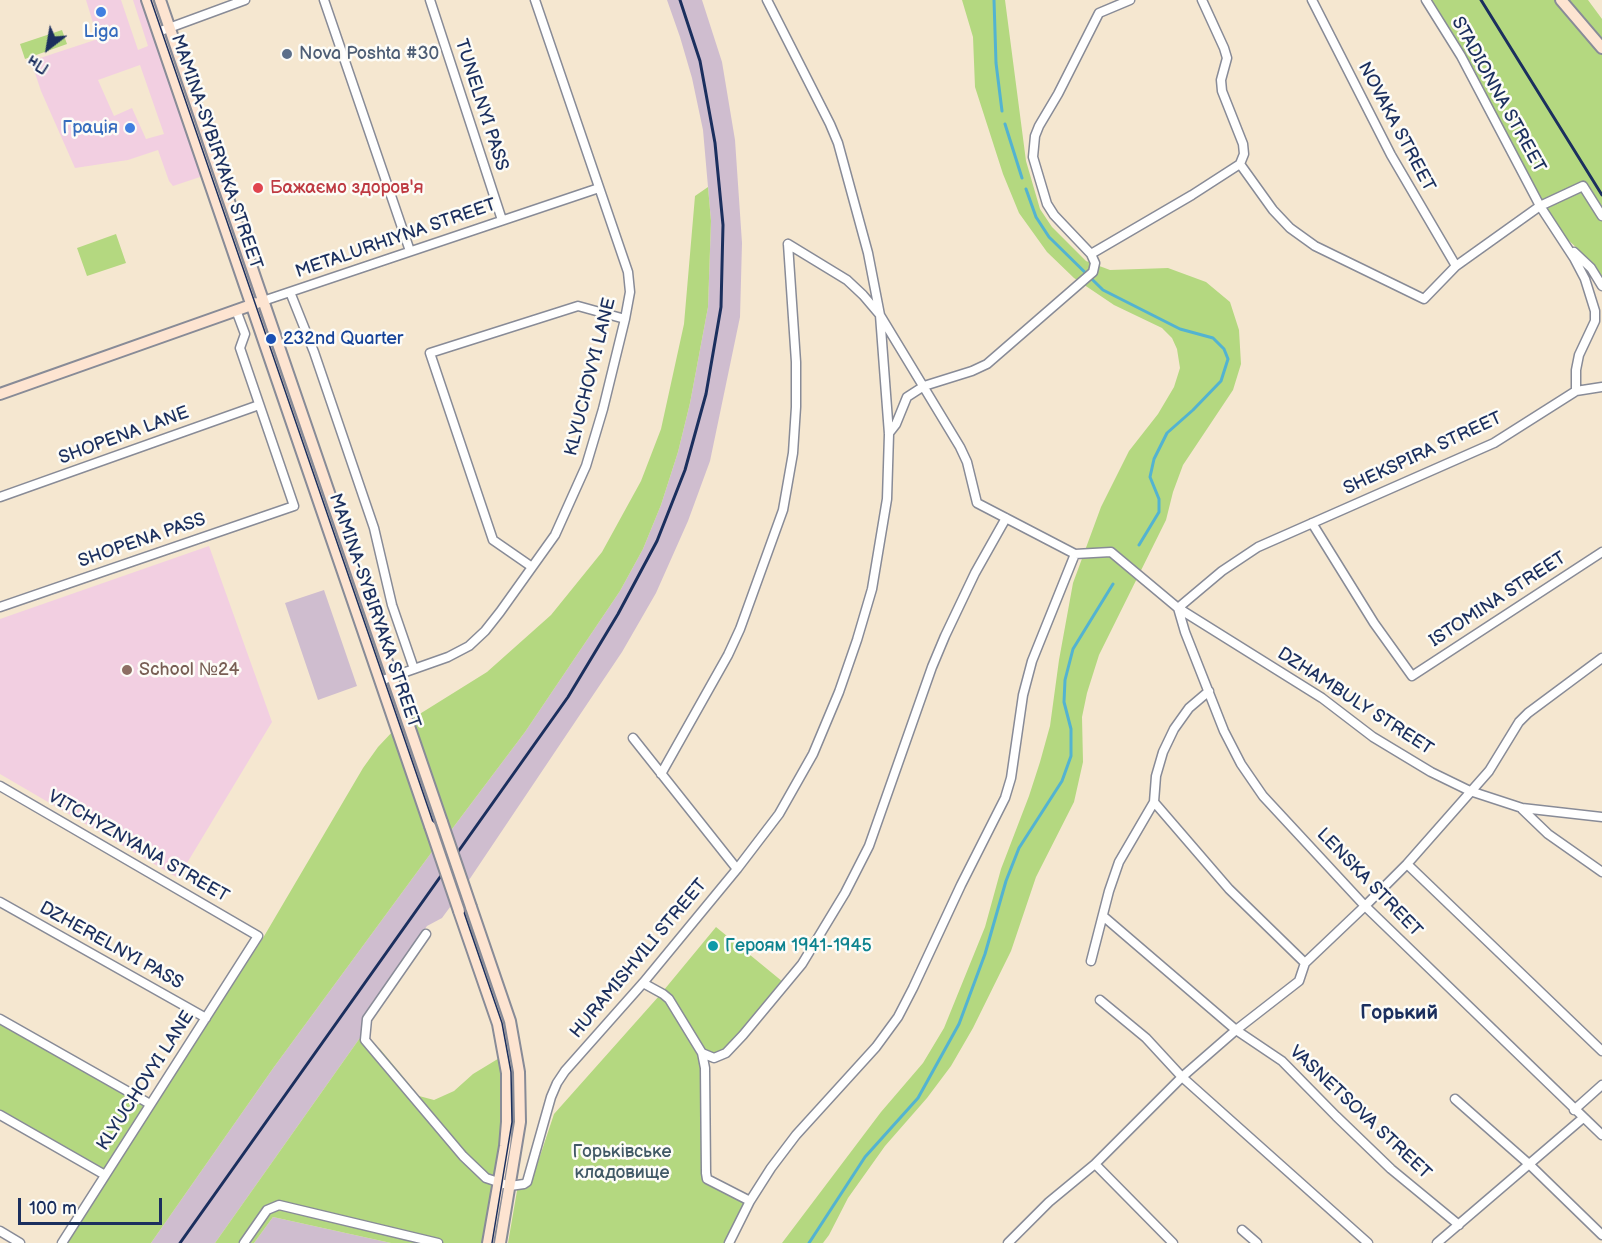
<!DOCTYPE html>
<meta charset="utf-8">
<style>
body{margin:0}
#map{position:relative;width:1602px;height:1243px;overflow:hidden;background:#f5e7d0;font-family:"Balsamiq Sans",sans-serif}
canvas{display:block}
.north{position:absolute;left:18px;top:18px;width:60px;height:60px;-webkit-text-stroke:4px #fdfcf7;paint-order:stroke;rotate:211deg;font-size:16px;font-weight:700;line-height:24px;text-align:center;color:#1b2f5e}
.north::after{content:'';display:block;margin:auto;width:21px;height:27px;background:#1b2f5e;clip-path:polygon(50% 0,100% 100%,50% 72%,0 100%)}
.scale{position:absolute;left:18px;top:1198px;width:144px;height:27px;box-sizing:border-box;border:3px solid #1b2f5e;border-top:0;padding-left:8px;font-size:18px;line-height:21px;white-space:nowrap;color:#1b2f5e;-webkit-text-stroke:4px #fdfcf7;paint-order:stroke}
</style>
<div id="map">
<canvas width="1602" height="1243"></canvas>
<div class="north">Пн</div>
<div class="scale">100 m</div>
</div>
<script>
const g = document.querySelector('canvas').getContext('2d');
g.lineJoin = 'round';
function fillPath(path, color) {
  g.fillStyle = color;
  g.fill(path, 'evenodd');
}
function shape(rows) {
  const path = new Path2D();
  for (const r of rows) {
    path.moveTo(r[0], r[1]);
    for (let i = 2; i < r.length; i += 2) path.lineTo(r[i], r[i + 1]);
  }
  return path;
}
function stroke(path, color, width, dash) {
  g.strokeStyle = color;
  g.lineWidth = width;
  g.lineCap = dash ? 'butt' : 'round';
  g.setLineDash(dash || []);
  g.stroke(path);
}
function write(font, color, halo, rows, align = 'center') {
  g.font = font + ' "Balsamiq Sans",sans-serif';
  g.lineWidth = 5;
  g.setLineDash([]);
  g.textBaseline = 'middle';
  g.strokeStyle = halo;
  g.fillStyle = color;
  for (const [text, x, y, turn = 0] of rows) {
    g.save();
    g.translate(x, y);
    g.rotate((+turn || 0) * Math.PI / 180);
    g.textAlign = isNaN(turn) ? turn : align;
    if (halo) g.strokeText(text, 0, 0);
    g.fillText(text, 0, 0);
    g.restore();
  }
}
const built = shape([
 [86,0,121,0,138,50,148,46,133,0,144,0,203,176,173,186,169,181,158,150,128,160,75,168,41,91,31,61,98,39],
 [140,65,164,134,146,139,132,108,114,116,98,80],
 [209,546,272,722,178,878,0,774,0,619]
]);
const industrial = shape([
 [667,0,702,0,722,62,735,140,742,243,740,317,710,461,688,521,656,593,622,652,467,883,449,833,525,732,620,591,643,549,661,505,678,452,690,403,708,307,711,221,703,130,692,78,680,37],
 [324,590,357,686,318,700,285,603],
 [434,849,453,903,442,918,427,926,364,1017,362,1035,215,1243,151,1243,274,1067],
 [273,1217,391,1243,254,1243]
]);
const green = shape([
 [962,0,1005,0,1026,161,1040,209,1052,227,1086,261,1110,270,1168,268,1206,282,1230,302,1239,330,1241,364,1233,390,1183,465,1173,492,1166,520,1099,655,1087,693,1082,717,1083,762,1074,802,1036,877,1011,951,973,1028,951,1066,927,1098,885,1146,848,1198,829,1235,823,1243,782,1243,881,1112,923,1063,944,1028,985,927,1001,869,1029,796,1040,762,1050,726,1059,660,1073,583,1101,507,1129,451,1158,414,1174,387,1180,368,1177,349,1172,338,1162,328,1114,305,1074,278,1047,252,1019,213,1003,174,975,87,973,37],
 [1431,0,1555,0,1602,55,1602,277,1595,265,1564,236,1543,203,1464,54],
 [1566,0,1588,0,1602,19,1602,42],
 [62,30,67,44,25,59,20,44],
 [708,187,711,221,708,307,690,403,678,452,661,505,643,549,620,591,525,732,449,833,410,720,487,672,551,615,602,552,641,481,661,429,684,324,695,196],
 [116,234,126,263,87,276,77,248],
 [394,730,434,849,274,1067,151,1243,66,1243,110,1173,0,1110,0,1023,152,1108,263,938,363,768,378,747],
 [716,927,783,982,724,1050,714,1054,703,1050,701,1068,702,1174,704,1181,745,1202,725,1243,508,1243,518,1185,534,1174,554,1114,659,996],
 [362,1035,380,1049,419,1096,434,1100,454,1091,473,1074,501,1057,504,1121,484,1243,391,1243,273,1217,254,1243,215,1243]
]);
const stream = shape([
 [994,0,996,63,1002,111],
 [1005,124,1022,178],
 [1026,189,1036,217,1049,237,1103,290,1180,329,1213,338,1224,349,1228,359,1221,381,1193,410,1167,433,1154,459,1150,477,1159,499,1159,512,1139,545],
 [809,1243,865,1157,918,1098,959,1024,985,954,1006,881,1019,848,1062,781,1071,756,1071,729,1064,702,1065,680,1073,649,1113,584]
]);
const street = shape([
 [324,0,410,251],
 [430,0,502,220],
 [1202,0,1224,48,1227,58,1221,80,1222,91,1243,144,1244,154,1240,164],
 [1312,0,1391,155,1456,266],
 [1426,0,1461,56,1540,206,1574,258,1585,279,1595,311,1595,321,1579,355,1576,370,1576,391],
 [158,32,245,0],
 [1240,164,1273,210,1290,228,1315,246,1424,299,1456,266,1540,206,1583,186,1602,216],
 [788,244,847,280,863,295,880,315,960,447,967,462,977,503,1075,554],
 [1574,252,1591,268,1602,286],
 [1091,254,1192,195,1240,164],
 [290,292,314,352,374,528,392,605,414,669],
 [263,301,599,188],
 [889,433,896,424,907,397,924,386,972,371,987,364,1093,272,1095,263,1091,254,1054,215,1047,204,1033,157,1035,136,1039,126,1058,94,1099,13,1130,0],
 [0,497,259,405],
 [1312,523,1374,623,1412,676,1602,552],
 [1075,554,1111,552,1178,608,1322,698,1373,737,1431,772,1470,791,1522,808,1602,817],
 [532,567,493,540,430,353,578,306,625,319],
 [0,607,294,506,240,348,245,334,236,310],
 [1178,608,1185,632,1224,731,1241,764,1263,796,1365,906,1602,1135],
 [1178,608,1222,571,1258,547,1494,443,1576,391,1602,387],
 [380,681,448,657,469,646,485,631,500,612,555,535,586,466,603,409,625,319,630,292,628,272,535,0],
 [633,738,737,869],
 [661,774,728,655,740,629,783,510,793,453,796,407,796,362,788,244],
 [0,786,258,936,62,1243],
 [1154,802,1229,889,1305,963],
 [1522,809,1548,834,1602,872],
 [1407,864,1602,1051],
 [0,902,206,1018],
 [1103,916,1236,1030,1282,1061,1336,1116,1391,1169,1459,1225],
 [426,934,367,1019,365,1040,463,1156,486,1178,510,1186,524,1184,527,1182,551,1097,557,1083,565,1071,643,983,737,869,779,814,813,754,839,692,857,640,872,589,887,499,889,434,880,315,868,253,838,143,830,124,767,0],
 [1091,961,1109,891,1119,862,1154,802,1156,776,1163,752,1174,729,1189,708,1209,691],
 [643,983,663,994,669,999,702,1053,705,1068,706,1173,707,1179,750,1201],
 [1100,1000,1146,1038,1182,1077,1368,1243],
 [0,1019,150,1104],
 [702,1053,714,1058,726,1053,743,1035,802,964,845,893,869,846,932,667,945,636,975,573,1006,518],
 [1455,1099,1530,1165,1602,1235],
 [1574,1110,1602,1085],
 [0,1115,105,1175],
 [1095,1164,1173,1243],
 [1242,1230,1257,1243],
 [0,1231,20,1243],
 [244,1243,267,1210,279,1205,438,1243],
 [729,1243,750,1201,771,1168,796,1135,876,1047,898,1017,913,988,961,885,1005,798,1011,778,1023,695,1032,661,1075,554],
 [1008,1243,1049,1202,1095,1164,1182,1077,1236,1030,1299,981,1305,963,1365,906,1407,864,1489,771,1519,722,1528,713,1602,658],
 [1437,1243,1583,1118]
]);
const secondary = shape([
 [147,0,430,826],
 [160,0,442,822],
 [1561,0,1602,48],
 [0,394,257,303],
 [471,907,510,1021,519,1072,520,1122,500,1243],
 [459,911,498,1024,507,1073,507,1122,505,1146,488,1243]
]);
const tram = shape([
 [151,0,502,1023,511,1072,512,1122,492,1243]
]);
const rail = shape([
 [1481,0,1602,195],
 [180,1243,568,697,618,614,657,541,685,470,706,394,721,307,723,225,715,143,700,61,680,0]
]);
const secondaryBridge = shape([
 [442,822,471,907],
 [430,826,459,911]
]);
const markers = [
 [101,12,6,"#3f7fe0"],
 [287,54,6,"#5c6f8a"],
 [130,128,6,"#3f7fe0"],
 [258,188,6,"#e0444e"],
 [271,339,6,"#1a4fb4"],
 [127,670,6,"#8d6e63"],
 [713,946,6,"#0f9aa8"]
];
const shopNames = [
 ["Liga",101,32],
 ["Грація",118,128,"right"]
];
const serviceNames = [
 ["Nova Poshta #30",299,54]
];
const streetNames = [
 ["STADIONNA STREET",1498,95,61],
 ["TUNELNYI PASS",481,105,72],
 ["NOVAKA STREET",1396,127,62],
 ["MAMINA-SYBIRYAKA STREET",216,152,71],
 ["METALURHIYNA STREET",396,239,-19],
 ["KLYUCHOVYI LANE",591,377,-76],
 ["SHOPENA LANE",124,436,-20],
 ["SHEKSPIRA STREET",1423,454,-25],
 ["SHOPENA PASS",142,541,-19],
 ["ISTOMINA STREET",1498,600,-33],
 ["MAMINA-SYBIRYAKA STREET",374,611,71],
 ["DZHAMBULY STREET",1355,702,33],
 ["VITCHYZNYANA STREET",138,847,30],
 ["LENSKA STREET",1369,883,46],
 ["DZHERELNYI PASS",111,946,29],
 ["HURAMISHVILI STREET",639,959,-50],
 ["KLYUCHOVYI LANE",146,1081,-57],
 ["VASNETSOVA STREET",1360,1113,43]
];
const healthNames = [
 ["Бажаємо здоров'я",270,188]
];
const transitNames = [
 ["232nd Quarter",283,339]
];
const educationNames = [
 ["School №24",139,670]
];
const cultureNames = [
 ["Героям 1941-1945",725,946]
];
const parkNames = [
 ["Горьківське",622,1152],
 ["кладовище",622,1173]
];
const neighbourhoodNames = [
 ["Горький",1399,1014]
];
fillPath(built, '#f2cfe1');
fillPath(industrial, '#cfbdcf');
fillPath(green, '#b4d880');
stroke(stream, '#53b3d1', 3);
stroke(street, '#888b97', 11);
stroke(secondary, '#888b97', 14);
stroke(street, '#fff', 8);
stroke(secondary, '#fde4d1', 10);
stroke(tram, '#1b2f5e', 1.5);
stroke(rail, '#1b2f5e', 3);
stroke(secondaryBridge, '#888b97', 14, []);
stroke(secondaryBridge, '#fde4d1', 10);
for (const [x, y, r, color] of markers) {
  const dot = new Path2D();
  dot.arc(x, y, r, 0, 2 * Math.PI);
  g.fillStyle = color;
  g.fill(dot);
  stroke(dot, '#fdfcf7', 2);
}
write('18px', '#366cbe', '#fdfcf7', shopNames);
write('18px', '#4e5e75', '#fdfcf7', serviceNames, 'left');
write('18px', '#1b2f5e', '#fdfcf7', streetNames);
write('18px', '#be3a42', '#fdfcf7', healthNames, 'left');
write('18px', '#164399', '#fdfcf7', transitNames, 'left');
write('18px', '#785e54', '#fdfcf7', educationNames, 'left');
write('18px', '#0d838f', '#fdfcf7', cultureNames, 'left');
write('18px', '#415966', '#fdfcf7', parkNames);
write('bold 20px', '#1b2f5e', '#fdfcf7', neighbourhoodNames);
</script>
